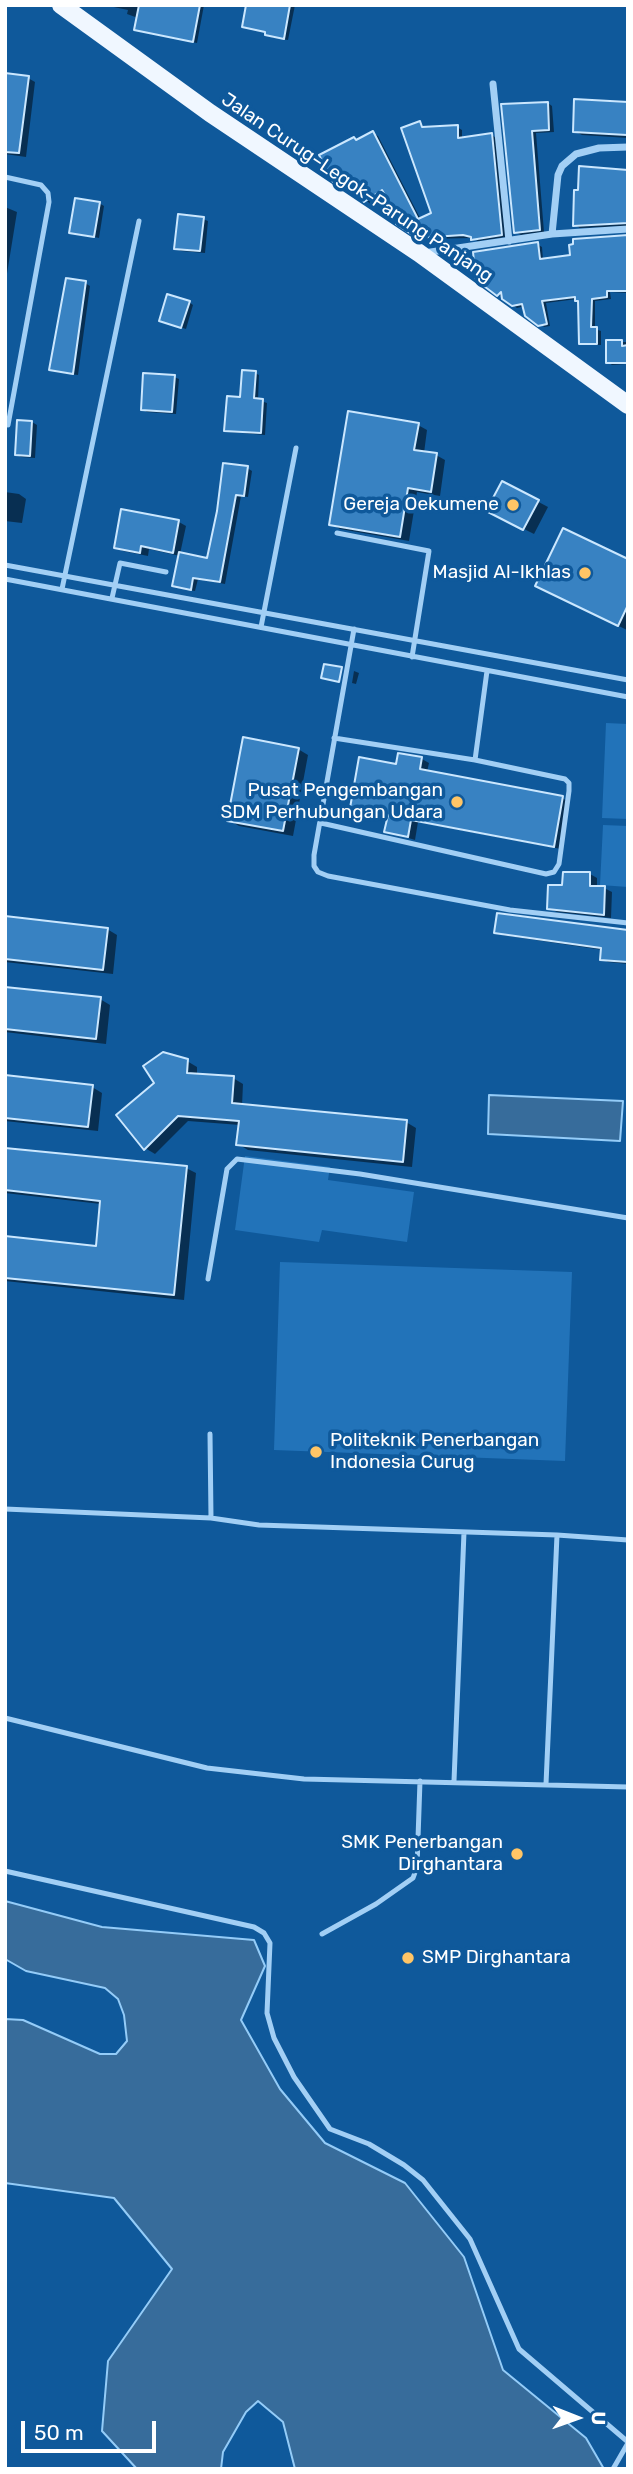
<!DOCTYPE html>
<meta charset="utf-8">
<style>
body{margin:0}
#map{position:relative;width:633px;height:2474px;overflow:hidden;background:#0f599b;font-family:Rubik,sans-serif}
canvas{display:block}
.frame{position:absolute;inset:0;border:7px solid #fff;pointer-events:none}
.north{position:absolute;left:542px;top:2383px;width:70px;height:70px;-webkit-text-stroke:5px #0f599b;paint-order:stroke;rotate:91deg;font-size:19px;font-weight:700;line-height:28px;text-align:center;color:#fff}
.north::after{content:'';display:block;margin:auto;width:24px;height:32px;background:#fff;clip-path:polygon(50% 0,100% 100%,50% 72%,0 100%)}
.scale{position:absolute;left:21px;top:2421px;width:135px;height:32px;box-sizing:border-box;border:4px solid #fff;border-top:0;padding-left:9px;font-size:21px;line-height:24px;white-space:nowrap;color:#fff;-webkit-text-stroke:5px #0f599b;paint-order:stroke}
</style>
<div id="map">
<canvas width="633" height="2474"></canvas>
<div class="frame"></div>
<div class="north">U</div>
<div class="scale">50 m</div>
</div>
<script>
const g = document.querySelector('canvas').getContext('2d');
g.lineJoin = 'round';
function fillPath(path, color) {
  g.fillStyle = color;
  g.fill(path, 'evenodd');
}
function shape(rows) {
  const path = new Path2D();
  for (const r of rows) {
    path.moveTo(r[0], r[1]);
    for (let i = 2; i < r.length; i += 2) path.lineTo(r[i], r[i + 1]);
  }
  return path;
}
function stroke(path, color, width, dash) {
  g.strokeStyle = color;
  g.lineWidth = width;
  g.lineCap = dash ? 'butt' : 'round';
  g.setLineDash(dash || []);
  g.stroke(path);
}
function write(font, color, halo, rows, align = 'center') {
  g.font = font + ' Rubik,sans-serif';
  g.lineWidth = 7;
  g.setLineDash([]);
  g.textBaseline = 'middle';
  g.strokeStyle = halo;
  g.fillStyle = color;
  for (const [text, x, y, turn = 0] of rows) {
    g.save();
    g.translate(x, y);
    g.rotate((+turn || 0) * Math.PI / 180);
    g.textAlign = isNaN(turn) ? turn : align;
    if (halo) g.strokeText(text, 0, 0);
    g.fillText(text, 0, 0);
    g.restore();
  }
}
const green = shape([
 [606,723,628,724,628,819,602,818],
 [603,825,628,826,628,887,600,885],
 [245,1156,330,1167,328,1180,414,1192,407,1242,322,1230,319,1242,235,1230],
 [280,1262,572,1272,565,1461,274,1450]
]);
const water = shape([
 [489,1095,623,1101,620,1141,488,1134,489,1095],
 [5,1901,102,1927,254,1940,265,1966,241,2020,280,2089,325,2143,405,2183,464,2257,503,2370,586,2438,604,2469,295,2469,283,2422,258,2401,246,2412,223,2452,221,2469,137,2469,102,2431,108,2361,172,2269,114,2198,5,2183,5,2019,23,2020,100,2054,116,2054,127,2041,124,2015,118,1999,105,1988,26,1971,5,1959,5,1901]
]);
const shadow = shape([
 [104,5,204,5,197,43,140,31,136,29,138,18,127,14,128,10],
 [247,5,295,5,288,40,271,37,267,32,244,26],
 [5,75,28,78,35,82,26,157,5,154],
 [548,103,552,106,554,132,536,133,544,232,521,235,516,232,503,106],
 [628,104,628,138,582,135,574,131],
 [420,123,425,129,457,127,462,130,462,139,492,135,496,138,506,237,478,241,472,238,423,239,399,224,402,221,386,192,370,204,348,180,339,183,334,180,358,141,373,133,378,136,421,220,434,214],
 [628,171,628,226,580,228,575,225],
 [99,203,104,206,99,238,71,232],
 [5,207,17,212,5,286],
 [203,219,208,221,205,253,181,251,176,248],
 [628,236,628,293,610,292,611,299,595,301,595,329,601,331,601,345,585,345,581,343,580,302,577,299,546,303,550,326,544,327,525,306,517,308,498,294,537,244,542,247,543,260,572,257],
 [85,283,90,286,78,375,56,372,51,369],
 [189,302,193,305,186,329,161,321],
 [608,342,628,342,628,369,627,364,612,365,608,362],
 [255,373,259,375,258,400,267,403,265,435,230,432,226,430],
 [174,377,179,379,176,414,147,412,142,409],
 [19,422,32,422,37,425,35,458,21,457,16,454],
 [418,425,427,430,424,453,436,455,445,460,440,496,417,492,409,541,340,529,331,524],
 [247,468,252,471,248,497,241,496,225,584,198,579,195,591,179,588,174,585,180,556,149,549,148,556,123,551,115,547,179,522,186,526,180,554,209,560],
 [503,483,548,507,534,534,498,516],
 [5,492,19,494,26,499,22,523,5,521],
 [628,561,627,630,547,591],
 [354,671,359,673,356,684,352,683],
 [298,749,308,755,293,836,239,826,229,820],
 [399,755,422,759,429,763,427,772,562,798,569,802,561,849,418,822,415,840,386,831,389,817,359,811,352,807,397,766],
 [590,874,597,878,597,888,604,888,612,892,611,918,557,912,549,908,564,887],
 [5,918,107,929,117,935,113,974,5,962],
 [628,931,628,964,608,962,602,959,603,950,502,935,496,932],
 [5,989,100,999,110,1005,106,1044,5,1032],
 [187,1061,197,1067,197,1076,233,1078,243,1084,242,1106,406,1122,416,1128,412,1167,248,1150,238,1144,240,1125,188,1121,155,1154,145,1148],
 [5,1077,92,1087,102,1093,98,1131,5,1121],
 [5,1149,186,1168,196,1173,184,1300,5,1281,5,1237,97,1248,101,1204,5,1193]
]);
const building = shape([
 [139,5,200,5,193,42,134,30,139,5],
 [246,5,290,5,284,39,265,35,265,32,242,27,246,5],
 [5,73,29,76,19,153,5,152,5,73],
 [574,99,628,102,627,135,573,132,574,99],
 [548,102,549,130,532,131,540,230,514,233,501,104,548,102],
 [420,121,422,127,458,125,458,138,492,133,502,235,471,240,471,237,463,235,417,238,396,224,400,221,382,190,364,202,344,178,333,182,319,155,354,137,356,140,373,131,418,219,431,213,401,128,420,121],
 [579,166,628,170,628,223,573,226,574,190,578,190,579,166],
 [75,198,100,202,94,237,69,233,75,198],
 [178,214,204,217,200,251,174,249,178,214],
 [628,235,628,291,607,291,607,297,592,299,591,327,597,327,597,344,579,344,578,301,575,301,575,297,542,301,547,324,538,326,525,316,522,304,512,306,502,299,501,292,497,296,476,280,473,252,538,242,540,259,570,255,569,245,573,244,573,239,628,235],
 [66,278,86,281,73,374,49,370,66,278],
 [167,294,190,301,181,328,159,321,167,294],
 [606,340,622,340,622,346,628,345,628,363,606,363,606,340],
 [242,370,256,371,254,398,263,399,261,433,224,431,227,396,240,397,242,370],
 [143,373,175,375,172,412,141,410,143,373],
 [348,411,419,423,414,450,437,453,431,492,408,488,400,537,329,525,348,411],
 [17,420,32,421,30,456,15,455,17,420],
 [223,463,248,466,244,496,236,495,220,582,193,578,191,590,172,586,179,552,207,558,217,511,223,463],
 [502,481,539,500,523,530,486,511,502,481],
 [121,509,179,520,173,553,141,546,140,553,114,548,121,509],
 [563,528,628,559,628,605,618,626,535,586,563,528],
 [324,664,342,667,339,682,321,678,324,664],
 [243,737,299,748,283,831,227,821,243,737],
 [398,753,422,757,420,769,563,796,554,847,411,820,408,837,384,832,388,815,350,808,359,757,396,764,398,753],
 [563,872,590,872,590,886,605,886,604,915,547,909,548,885,562,885,563,872],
 [497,913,628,930,628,962,600,960,601,948,494,933,497,913],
 [5,916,108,928,103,970,5,959,5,916],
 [5,987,101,997,96,1039,5,1029,5,987],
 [163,1052,188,1059,187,1073,234,1076,232,1103,407,1120,403,1162,236,1145,239,1121,178,1116,144,1150,116,1115,154,1083,143,1066,163,1052],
 [5,1075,93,1085,88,1127,5,1118,5,1075],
 [5,1148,187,1166,174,1295,5,1278,5,1236,96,1246,100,1201,5,1190,5,1148]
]);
const lane = shape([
 [5,177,41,185,48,193,49,202,8,425],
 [337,533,429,551,412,657],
 [5,565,628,680],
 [5,579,628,697],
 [62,589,139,221],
 [112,598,120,563,166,572],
 [261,627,296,448],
 [354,629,314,855,314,866,318,872,328,876,510,910,628,923],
 [475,760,487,671],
 [321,823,546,874,554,872,559,864,569,791,569,783,565,779,475,760,334,738],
 [208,1279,227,1169,237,1159,360,1174,628,1218],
 [210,1434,211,1518],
 [5,1509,211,1518,259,1525,557,1535,628,1540],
 [5,1718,207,1768,304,1779,628,1787],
 [454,1781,464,1532],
 [546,1784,557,1535],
 [5,1871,254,1927,264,1933,270,1943,267,2013,274,2038,294,2077,330,2129,369,2144,404,2165,423,2180,470,2239,519,2349,628,2442],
 [322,1934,376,1904,413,1878,417,1867,420,1781],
 [613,2469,628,2443]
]);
const street = shape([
 [493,84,509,241],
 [552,234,558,175,562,166,576,154,599,148,628,147],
 [424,253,552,234,628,229]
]);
const primary = shape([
 [61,5,210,113,419,253,628,405]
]);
const markers = [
 [513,505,7,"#ffc566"],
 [585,573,7,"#ffc566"],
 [457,802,7,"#ffc566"],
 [316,1452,7,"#ffc566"],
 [517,1854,7,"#ffc566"],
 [408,1958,7,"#ffc566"]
];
const streetNames = [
 ["Jalan Curug–Legok–Parung Panjang",357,188,34]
];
const poiNames = [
 ["Gereja Oekumene",499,505],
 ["Masjid Al-Ikhlas",571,573],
 ["Pusat Pengembangan",443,791],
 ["SDM Perhubungan Udara",443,813],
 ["Politeknik Penerbangan",330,1441,"left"],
 ["Indonesia Curug",330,1463,"left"],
 ["SMK Penerbangan",503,1843],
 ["Dirghantara",503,1865],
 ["SMP Dirghantara",422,1958,"left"]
];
fillPath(green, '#2273b9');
fillPath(water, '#376c9b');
stroke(water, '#94ccf8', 2);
fillPath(shadow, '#0007');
fillPath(building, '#3882c2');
stroke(building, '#cbe7fe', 2);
stroke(lane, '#a2cff5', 5);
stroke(street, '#a2cff5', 7);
stroke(primary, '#f0f7ff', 18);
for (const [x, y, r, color] of markers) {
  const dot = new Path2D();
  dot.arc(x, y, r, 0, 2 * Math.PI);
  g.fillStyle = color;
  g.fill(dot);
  stroke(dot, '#0f599b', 2.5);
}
write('19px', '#fff', '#0f599b', streetNames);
write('19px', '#fff', '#0f599b', poiNames, 'right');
</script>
